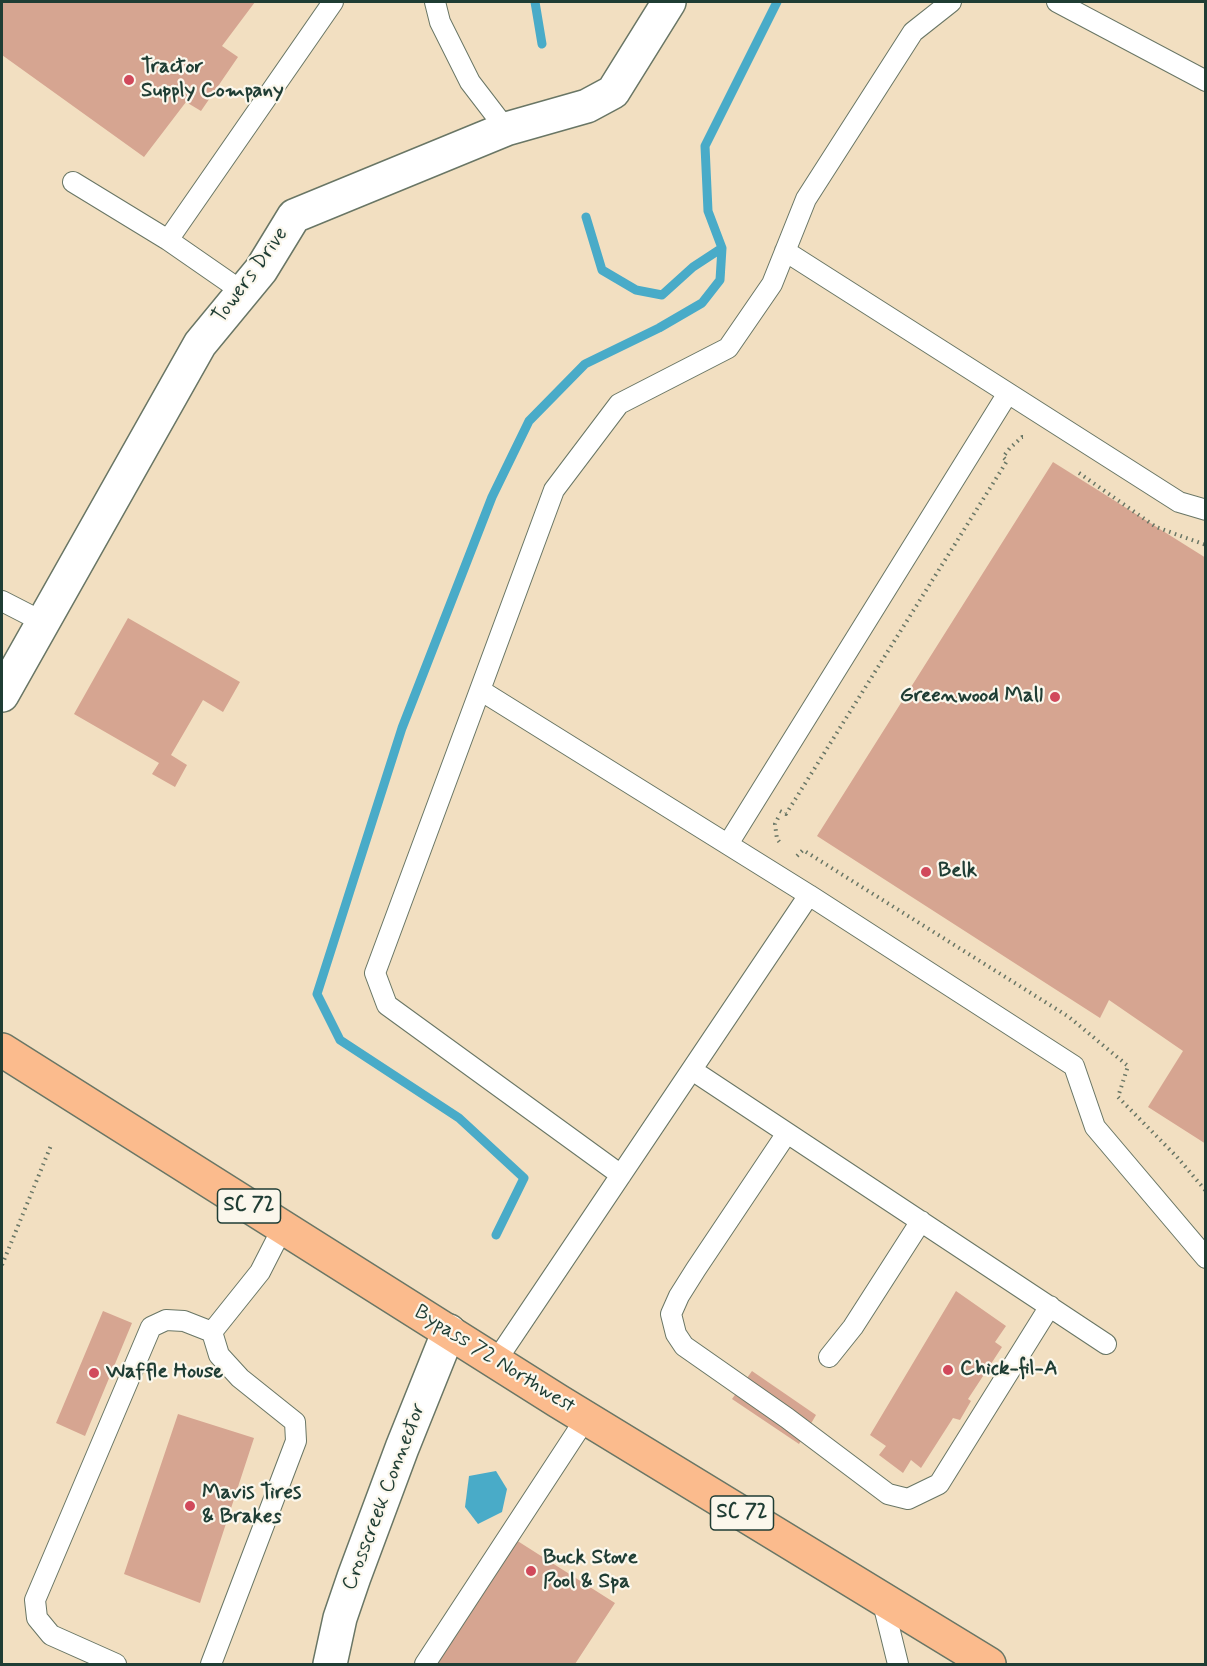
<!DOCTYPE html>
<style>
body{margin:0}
#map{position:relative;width:1207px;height:1666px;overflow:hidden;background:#f2dfc1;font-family:Mynerve,sans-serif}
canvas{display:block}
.frame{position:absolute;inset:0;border:3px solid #1f3d34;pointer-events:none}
</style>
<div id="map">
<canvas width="1207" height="1666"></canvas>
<div class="frame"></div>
</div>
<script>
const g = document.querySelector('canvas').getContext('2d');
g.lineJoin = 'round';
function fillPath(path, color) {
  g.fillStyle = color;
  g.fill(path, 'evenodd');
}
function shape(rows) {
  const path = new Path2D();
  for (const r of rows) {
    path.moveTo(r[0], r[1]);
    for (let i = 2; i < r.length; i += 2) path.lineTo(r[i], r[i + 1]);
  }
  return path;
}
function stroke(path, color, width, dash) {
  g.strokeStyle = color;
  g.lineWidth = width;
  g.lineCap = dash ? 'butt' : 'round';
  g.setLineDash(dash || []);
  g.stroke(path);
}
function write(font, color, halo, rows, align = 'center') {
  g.font = font + ' Mynerve,sans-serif';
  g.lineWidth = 4.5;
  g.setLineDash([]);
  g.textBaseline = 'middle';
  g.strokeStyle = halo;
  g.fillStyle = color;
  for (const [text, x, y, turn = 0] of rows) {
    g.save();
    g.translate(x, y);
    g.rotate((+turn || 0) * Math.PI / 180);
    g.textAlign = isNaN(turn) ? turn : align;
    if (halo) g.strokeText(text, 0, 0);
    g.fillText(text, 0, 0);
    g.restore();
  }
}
const water = shape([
 [496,1471,507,1489,502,1512,478,1524,465,1507,469,1476]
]);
const stream = shape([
 [535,2,542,44],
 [586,217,602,270,636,290,662,295,693,267,722,248],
 [496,1235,524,1178,459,1118,340,1040,317,994,402,728,492,497,529,421,585,364,659,328,702,303,720,280,722,248,708,211,705,146,777,2]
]);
const building = shape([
 [2,2,255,2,222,46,238,57,201,111,186,102,144,157,2,55],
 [1053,462,1206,558,1206,1144,1148,1107,1183,1051,1109,1000,1100,1018,817,836],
 [128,618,240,682,223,712,203,700,171,755,187,765,175,787,152,774,159,763,74,714],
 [956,1291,1006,1326,995,1342,1002,1347,968,1399,971,1401,960,1420,953,1418,921,1468,911,1460,903,1473,879,1455,886,1446,870,1435],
 [103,1311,132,1323,85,1436,56,1423],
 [752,1371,816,1415,799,1444,732,1399],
 [178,1414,254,1438,200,1603,124,1574],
 [516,1540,615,1603,575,1664,437,1664]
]);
const path = shape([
 [1079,473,1156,527,1206,545],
 [780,811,786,814,1007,461,1003,457,1010,448,1022,437,1025,437],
 [778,818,775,824,777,839,781,844],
 [797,856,803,850,1069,1017,1128,1066,1118,1097,1177,1157,1206,1191],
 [2,1265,52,1143]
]);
const service = shape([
 [435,2,440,22,470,82,506,129],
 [1057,2,1206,81],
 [73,182,168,240],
 [785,251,1179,502,1206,510],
 [243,292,168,240,333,2],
 [2,601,43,622],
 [480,690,375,973,387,1005,621,1175],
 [728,844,1008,393],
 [809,895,1074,1066,1095,1127,1206,1258],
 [692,1070,1106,1344],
 [787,1133,696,1269,679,1296,671,1314,676,1334,684,1346,787,1418,888,1494,908,1499,939,1484,1050,1306],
 [829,1357,853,1327,921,1221],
 [496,1361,809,895,480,690,554,490,619,404,728,348,772,284,806,199,913,32,951,2],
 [882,1599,898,1664],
 [116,1664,51,1635,37,1618,35,1600,151,1327,166,1320,184,1321,212,1332,260,1272,283,1227],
 [211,1664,296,1441,295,1422,240,1378,219,1355,212,1332],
 [425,1664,586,1418]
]);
const minor = shape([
 [2,695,200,344,261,270,294,216,506,129,587,106,613,92,669,2],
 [330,1664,340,1618,354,1577,402,1448,449,1331]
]);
const trunk = shape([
 [2,1050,558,1401,989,1664]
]);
const markers = [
 [129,80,6,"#d1495b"],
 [1055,697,6,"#d1495b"],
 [926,872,6,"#d1495b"],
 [948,1370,6,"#d1495b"],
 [94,1373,6,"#d1495b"],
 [190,1506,6,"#d1495b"],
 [531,1571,6,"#d1495b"]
];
const shields = [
 [249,1206,63],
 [742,1513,63]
];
const shieldNames = [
 ["SC 72",249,1206],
 ["SC 72",742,1513]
];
const poiNames = [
 ["Tractor",141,68],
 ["Supply Company",141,92],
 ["Greenwood Mall",1043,697,"right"],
 ["Belk",938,872],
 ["Chick-fil-A",960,1370],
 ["Waffle House",106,1373],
 ["Mavis Tires",202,1494],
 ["& Brakes",202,1518],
 ["Buck Stove",543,1559],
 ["Pool & Spa",543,1583]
];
const streetNames = [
 ["Towers Drive",251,276,-54],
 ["Bypass 72 Northwest",494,1360,32],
 ["Crosscreek Connector",385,1497,-69]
];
fillPath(water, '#49abc8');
stroke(stream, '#49abc8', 9);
fillPath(building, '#d6a591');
stroke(service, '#697665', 22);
stroke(minor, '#697665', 36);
stroke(trunk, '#697665', 36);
stroke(path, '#697665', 4, [1.5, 4.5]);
stroke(service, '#fff', 20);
stroke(minor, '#fff', 33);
stroke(trunk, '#fbbb8d', 33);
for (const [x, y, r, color] of markers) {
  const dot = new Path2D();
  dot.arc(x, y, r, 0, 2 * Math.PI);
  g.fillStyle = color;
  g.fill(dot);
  stroke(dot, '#fbf7ec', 2);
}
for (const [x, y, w] of shields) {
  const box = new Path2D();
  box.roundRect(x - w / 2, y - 17, w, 34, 4.5);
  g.fillStyle = '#fbf7ec';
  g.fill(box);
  stroke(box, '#1f3d34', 1.5);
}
write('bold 20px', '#1f3d34', null, shieldNames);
write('bold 21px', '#1f3d34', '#fbf7ec', poiNames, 'left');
write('21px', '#1f3d34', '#fbf7ec', streetNames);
</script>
